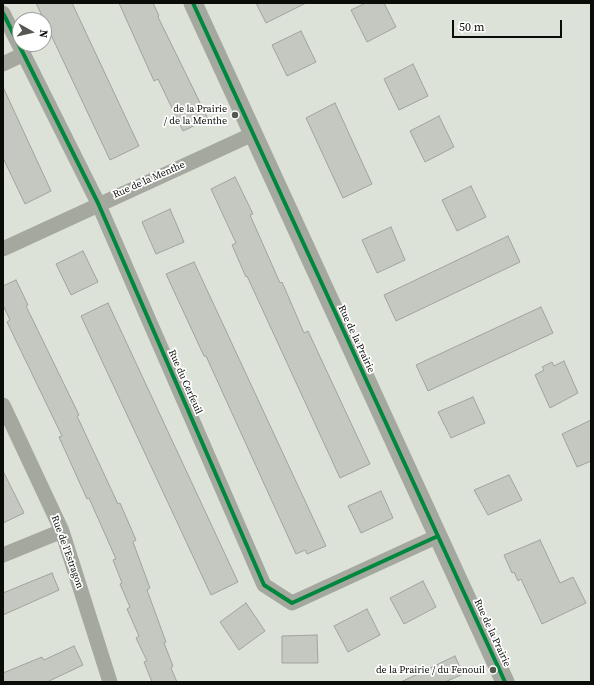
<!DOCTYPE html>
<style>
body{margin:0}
#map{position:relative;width:594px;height:685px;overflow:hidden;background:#dde2d8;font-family:"Source Serif 4",serif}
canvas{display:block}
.frame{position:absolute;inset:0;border:4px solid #0a0d07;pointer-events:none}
.north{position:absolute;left:12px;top:12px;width:40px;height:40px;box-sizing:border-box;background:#fff;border:1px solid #9d9e9c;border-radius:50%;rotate:98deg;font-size:11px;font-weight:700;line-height:16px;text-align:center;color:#0a0d07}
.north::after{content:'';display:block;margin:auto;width:14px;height:18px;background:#545850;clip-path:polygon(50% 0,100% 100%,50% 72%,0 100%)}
.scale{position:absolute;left:452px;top:20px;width:110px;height:18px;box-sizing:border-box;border:2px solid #0a0d07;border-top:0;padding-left:5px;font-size:12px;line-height:14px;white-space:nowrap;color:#0a0d07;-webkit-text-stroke:3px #fff;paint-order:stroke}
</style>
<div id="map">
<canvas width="594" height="685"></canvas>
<div class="frame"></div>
<div class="north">N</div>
<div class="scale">50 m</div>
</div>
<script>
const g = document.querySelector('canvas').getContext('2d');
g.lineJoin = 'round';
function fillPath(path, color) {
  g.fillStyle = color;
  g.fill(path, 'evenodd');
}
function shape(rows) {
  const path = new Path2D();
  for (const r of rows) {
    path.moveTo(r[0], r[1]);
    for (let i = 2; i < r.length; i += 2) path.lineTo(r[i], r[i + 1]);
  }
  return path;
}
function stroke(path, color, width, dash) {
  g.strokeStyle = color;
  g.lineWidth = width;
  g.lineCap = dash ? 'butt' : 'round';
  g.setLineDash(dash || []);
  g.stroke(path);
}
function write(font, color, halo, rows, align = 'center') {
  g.font = font + ' "Source Serif 4",serif';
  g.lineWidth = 3.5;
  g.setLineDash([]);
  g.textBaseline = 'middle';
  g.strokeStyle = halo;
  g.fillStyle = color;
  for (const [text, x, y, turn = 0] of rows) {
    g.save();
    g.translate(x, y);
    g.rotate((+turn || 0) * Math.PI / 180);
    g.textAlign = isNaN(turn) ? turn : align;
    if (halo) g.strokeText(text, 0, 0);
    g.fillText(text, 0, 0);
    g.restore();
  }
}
const building = shape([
 [36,3,72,3,139,146,110,160,36,3],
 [119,3,153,3,159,16,158,17,208,119,183,131,158,79,154,81,119,3],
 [256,3,306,3,266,23,256,3],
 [366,3,384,3,396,27,367,42,351,10,366,3],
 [301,31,316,62,287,76,272,45,301,31],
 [413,64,428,96,399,110,384,79,413,64],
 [3,87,51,191,25,204,3,158,3,87],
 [335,103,372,184,343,198,306,118,335,103],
 [439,116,454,147,425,162,410,131,439,116],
 [235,177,253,214,250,215,280,283,282,282,304,333,308,331,370,464,340,478,247,276,246,277,232,245,236,243,211,189,235,177],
 [471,186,486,217,457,231,442,200,471,186],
 [170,209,184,242,156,254,142,222,170,209],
 [391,227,405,260,377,273,362,240,391,227],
 [508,236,520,262,396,321,384,295,508,236],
 [83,251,98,282,71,295,56,264,83,251],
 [194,262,326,546,307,554,305,550,296,554,206,356,204,356,166,274,194,262],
 [16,280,28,305,26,306,79,415,77,416,118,504,120,503,136,540,133,542,150,588,147,590,166,642,164,643,173,666,171,668,177,682,152,682,144,662,147,661,136,638,139,636,127,609,130,607,120,584,122,583,113,560,116,559,89,498,87,499,59,437,62,436,7,322,10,320,3,305,3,286,16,280],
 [108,303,238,582,211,595,81,316,108,303],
 [541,307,553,333,428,391,416,365,541,307],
 [564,361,578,393,550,408,535,375,544,370,542,367,552,362,554,366,564,361],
 [473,397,485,423,451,438,438,412,473,397],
 [591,420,591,461,577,467,562,434,591,420],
 [3,471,24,513,3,523,3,471],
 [509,475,522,500,488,515,474,490,509,475],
 [381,491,393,518,361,533,348,506,381,491],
 [540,540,560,583,573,577,586,603,542,624,521,579,518,581,514,572,512,573,504,555,540,540],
 [52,573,59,590,3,615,3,593,52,573],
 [423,581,436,607,404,624,390,598,423,581],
 [246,603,265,631,239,650,220,622,246,603],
 [367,609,380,635,348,652,334,626,367,609],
 [317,635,318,663,282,663,282,636,317,635],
 [74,646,83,665,47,682,3,682,3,673,42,657,44,660,74,646],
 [455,656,463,674,445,682,401,682,455,656]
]);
const minor = shape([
 [3,13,98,203,264,585,292,603,438,536],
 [3,64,24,54],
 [3,249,253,134],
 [3,405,62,531,110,682],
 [3,555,62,531]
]);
const tertiary = shape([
 [193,3,505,682]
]);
const cycleway = shape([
 [193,3,505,682],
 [3,13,98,203,264,585,292,603,438,536]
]);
const markers = [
 [235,115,4,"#545850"],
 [493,670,4,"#545850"]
];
const poiNames = [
 ["de la Prairie",227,109],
 ["/ de la Menthe",227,121],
 ["de la Prairie / du Fenouil",485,670]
];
const streetNames = [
 ["Rue de la Menthe",149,180,-24],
 ["Rue de la Prairie",356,339,65],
 ["Rue du Cerfeuil",185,382,66],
 ["Rue de l'Estragon",67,552,70],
 ["Rue de la Prairie",492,633,65]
];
fillPath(building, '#c5c8c1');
stroke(building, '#9fa39c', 1);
stroke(minor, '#a4a89e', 15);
stroke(tertiary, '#a4a89e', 19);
stroke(cycleway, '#00873e', 4);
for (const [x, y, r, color] of markers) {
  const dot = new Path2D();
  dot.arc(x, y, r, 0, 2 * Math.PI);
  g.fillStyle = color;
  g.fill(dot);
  stroke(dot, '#fff', 1.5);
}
write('10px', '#0a0d07', '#fff', poiNames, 'right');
write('10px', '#0a0d07', '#fff', streetNames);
</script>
